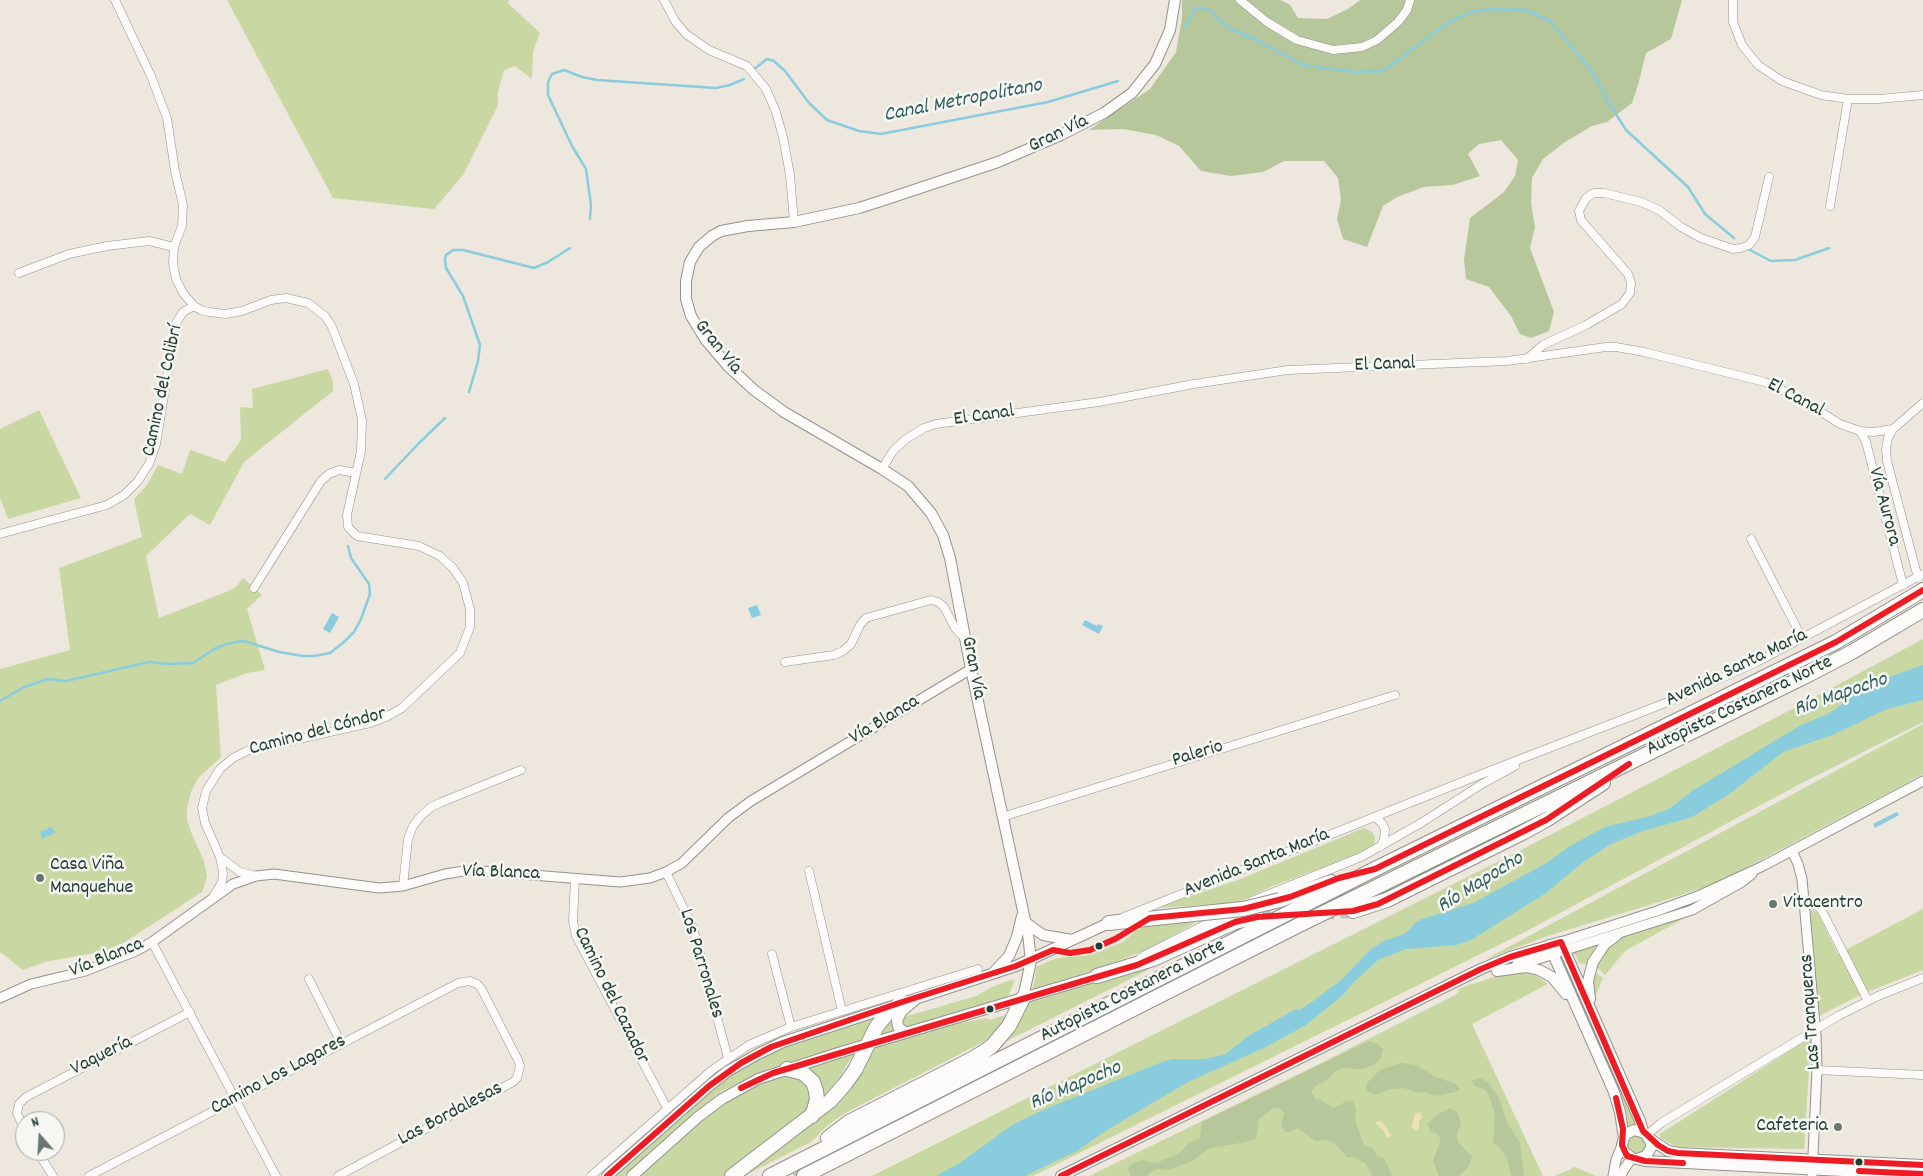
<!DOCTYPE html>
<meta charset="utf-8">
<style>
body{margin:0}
#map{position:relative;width:1923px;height:1176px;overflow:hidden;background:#eee7de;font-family:Dekko,sans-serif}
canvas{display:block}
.north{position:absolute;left:15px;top:1111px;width:50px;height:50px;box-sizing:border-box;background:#f6f6f2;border:1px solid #a0aca6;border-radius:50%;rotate:341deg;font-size:14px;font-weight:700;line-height:20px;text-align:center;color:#1f3d34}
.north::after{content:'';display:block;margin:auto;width:18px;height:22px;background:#677870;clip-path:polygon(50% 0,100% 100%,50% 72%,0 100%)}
</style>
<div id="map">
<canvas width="1923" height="1176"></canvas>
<div class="north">N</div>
</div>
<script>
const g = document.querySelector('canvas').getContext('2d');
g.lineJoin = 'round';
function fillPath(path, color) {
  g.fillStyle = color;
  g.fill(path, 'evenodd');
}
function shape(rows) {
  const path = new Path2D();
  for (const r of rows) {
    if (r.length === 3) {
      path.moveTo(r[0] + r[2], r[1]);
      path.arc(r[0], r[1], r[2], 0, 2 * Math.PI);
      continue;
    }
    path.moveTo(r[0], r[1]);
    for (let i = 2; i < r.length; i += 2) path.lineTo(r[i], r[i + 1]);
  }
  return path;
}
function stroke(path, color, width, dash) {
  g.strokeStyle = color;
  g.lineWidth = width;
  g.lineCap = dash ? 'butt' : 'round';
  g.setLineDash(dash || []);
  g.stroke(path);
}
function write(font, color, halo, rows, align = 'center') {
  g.font = font + ' Dekko,sans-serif';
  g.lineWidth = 5;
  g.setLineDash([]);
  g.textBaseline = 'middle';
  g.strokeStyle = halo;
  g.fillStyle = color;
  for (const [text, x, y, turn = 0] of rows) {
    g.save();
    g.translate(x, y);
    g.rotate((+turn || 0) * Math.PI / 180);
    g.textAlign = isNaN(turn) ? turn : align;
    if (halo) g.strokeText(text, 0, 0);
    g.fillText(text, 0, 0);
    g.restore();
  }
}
const green = shape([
 [227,0,509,0,508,3,540,33,533,51,532,79,515,66,504,70,498,92,498,105,463,175,434,209,333,198],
 [328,369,333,381,333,391,244,462,210,525,190,514,146,556,159,618,226,592,236,587,243,578,262,595,247,609,265,670,247,673,216,685,221,757,198,778,191,792,187,808,187,819,191,832,204,861,207,877,202,892,125,942,105,951,45,962,23,970,0,952,0,669,70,650,59,568,142,537,134,499,147,485,158,465,182,474,190,450,225,462,241,440,240,407,253,408,252,389],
 [39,410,81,498,8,519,0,498,0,429],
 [1923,639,1923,722,1802,783,1521,934,1033,1176,872,1176,1521,850,1796,707],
 [1923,724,1923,774,1905,784,1717,883,1672,898,1548,936,1484,960],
 [1364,828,1372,832,1375,837,1374,844,1369,849,1340,861,1270,887,1242,901,1234,903,1158,908,1158,907,1238,880],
 [1923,909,1923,970,1860,995,1819,1016,1810,912,1812,910,1817,912,1838,954],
 [1699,910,1625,951,1605,975,1598,968,1594,967,1613,940],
 [1186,922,1195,923,1149,949,1031,993,1035,979,1036,967,1057,958,1091,955,1123,942,1137,930,1153,924],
 [1599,942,1593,951,1588,965,1579,963,1575,954,1573,955,1571,951],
 [1563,963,1565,963,1636,1125,1628,1126,1626,1110,1621,1095],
 [1146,967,1148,970,999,1045,1017,1023,1028,1003],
 [1594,972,1603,978,1596,995,1598,1002,1593,985],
 [1522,973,1535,975,1548,984,1472,1024,1543,1176,1089,1176,1319,1064,1457,994,1460,988,1494,977],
 [1011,980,1015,980,1007,999,905,1027,903,1024,904,1017,976,996,992,987],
 [1009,1014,995,1033,985,1041,845,1113,828,1125,811,1142,744,1176,738,1176,822,1114,872,1048,943,1026,987,1018,989,1020],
 [874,1018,861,1040,768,1069,722,1091,694,1113,624,1176,614,1176,691,1106,730,1074,774,1050],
 [893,1018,893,1028,895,1032,877,1037,880,1031],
 [1811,1037,1804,1149,1677,1147,1660,1138,1660,1134],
 [852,1054,853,1055,839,1078,824,1096,822,1095,806,1068],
 [783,1075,798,1077,809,1086,811,1100,806,1111,757,1147,726,1176,639,1176,701,1120,728,1101,747,1090],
 [1637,1145,9],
 [1575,1167,1596,1176,1555,1176]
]);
const forest = shape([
 [1182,0,1281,0,1290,5,1298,18,1327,19,1348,9,1360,0,1682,0,1671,39,1646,53,1638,85,1632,103,1607,122,1592,126,1565,142,1543,159,1532,178,1531,203,1535,227,1530,248,1554,312,1549,331,1531,338,1520,334,1511,316,1489,287,1466,279,1464,260,1470,218,1504,192,1515,176,1518,160,1501,140,1479,144,1468,154,1480,176,1453,185,1424,187,1397,197,1383,206,1367,247,1343,239,1337,219,1341,200,1338,178,1324,161,1284,161,1263,172,1231,176,1201,171,1179,146,1156,135,1123,129,1089,130,1150,89,1176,52,1182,18],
 [1369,1041,1378,1044,1383,1049,1381,1058,1375,1064,1364,1069,1341,1068,1333,1073,1327,1080,1314,1087,1311,1092,1316,1099,1319,1099,1333,1108,1347,1101,1353,1102,1356,1109,1355,1120,1364,1145,1373,1149,1377,1156,1384,1158,1392,1176,1372,1176,1366,1164,1354,1157,1347,1157,1334,1143,1326,1140,1315,1141,1298,1128,1291,1132,1285,1132,1281,1125,1284,1113,1280,1108,1274,1108,1259,1119,1256,1138,1247,1142,1210,1148,1191,1162,1167,1170,1157,1169,1151,1172,1147,1176,1130,1176,1128,1168,1133,1163,1143,1160,1156,1163,1178,1154,1189,1143,1200,1138,1202,1122],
 [1401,1063,1416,1065,1436,1077,1456,1084,1460,1089,1456,1092,1436,1096,1424,1092,1418,1093,1404,1088,1391,1089,1374,1095,1367,1091,1366,1084,1380,1070],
 [1480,1078,1488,1082,1499,1098,1507,1122,1520,1143,1524,1176,1511,1176,1507,1158,1502,1150,1493,1142,1495,1115,1489,1095,1485,1090,1473,1085,1472,1080],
 [1450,1108,1458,1113,1461,1124,1457,1134,1458,1142,1472,1156,1469,1166,1459,1176,1439,1176,1433,1161,1441,1139,1436,1133,1431,1132,1427,1124,1440,1113]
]);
const sand = shape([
 [1420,1112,1422,1117,1419,1121,1419,1128,1415,1131,1412,1127,1415,1114],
 [1377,1121,1381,1121,1388,1130,1391,1137,1387,1138,1384,1131,1376,1124]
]);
const water = shape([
 [757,605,761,615,752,618,748,608],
 [332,613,339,617,330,633,323,629],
 [1085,620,1097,626,1098,624,1103,626,1099,634,1082,625],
 [1923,665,1923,700,1887,709,1835,734,1783,752,1728,795,1692,817,1640,832,1609,845,1581,864,1546,893,1471,940,1456,945,1406,949,1378,960,1352,984,1342,996,1306,1025,1266,1047,1188,1082,1107,1130,1077,1151,1025,1176,936,1176,960,1163,1012,1125,1043,1110,1162,1062,1172,1059,1205,1059,1226,1054,1248,1036,1296,1009,1299,1010,1309,1004,1340,981,1371,949,1384,941,1406,933,1415,923,1422,919,1473,903,1545,864,1570,846,1605,827,1650,816,1669,809,1692,791,1801,725,1830,713,1869,684],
 [1897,812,1899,815,1875,828,1873,824],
 [52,827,54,831,57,832,42,839,40,832]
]);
const stream = shape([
 [1185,28,1195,8,1202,8,1210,10,1222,23,1235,31,1257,40,1303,65,1354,72,1383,71,1449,22,1471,12,1493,9,1526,10,1550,21,1592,71,1607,100,1626,130,1688,187,1705,214,1734,238],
 [753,70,767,59,774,61,785,71,809,103,827,120,859,131,881,134,1048,102,1118,81],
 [590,219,591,205,586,169,572,146,548,95,548,82,552,74,564,70,582,77,597,80,716,88,730,85,744,79],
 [1748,249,1771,261,1795,260,1829,248],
 [469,392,478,361,480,345,463,296,446,268,445,260,446,255,453,250,463,250,534,268,548,262,570,248],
 [385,479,418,444,445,418],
 [0,701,24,687,48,679,66,681,149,662,166,664,193,663,216,648,230,643,244,641,279,652,303,656,314,656,330,653,344,642,354,632,361,619,370,594,369,584,351,558,348,546]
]);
const motorwayTunnel = shape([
 [1257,917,1353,911],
 [795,1176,814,1154]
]);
const minor = shape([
 [115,0,151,76,167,118,175,171,183,205,182,226,174,247,173,263,176,279,183,293,194,306,201,310,209,312,225,314,242,311,271,300,286,298,308,303,325,316,332,327,354,384,362,420,361,451,347,515,348,527,357,536,419,546,440,556,453,568,463,583,470,609,470,627,460,653,402,708,386,717,370,723,249,750,233,758,220,769,206,791,202,808,205,823,220,857,223,873,222,882,213,897],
 [664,0,675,21,686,34,709,50,747,66,766,89,776,112,783,137,790,175,794,222],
 [1240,0,1267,22,1297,40,1333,50,1362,47,1377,40,1398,22,1407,10,1410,0],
 [1733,0,1733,22,1742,45,1758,65,1782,81,1821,95,1848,99,1879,99,1923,95],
 [1830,206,1848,99],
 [19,273,69,254,107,246,149,241,174,247],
 [1527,359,1543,345,1586,325,1622,304,1630,293,1631,283,1628,274,1581,220,1579,211,1586,198,1594,193,1604,193,1641,202,1659,210,1681,227,1701,238,1733,249,1741,248,1749,245,1755,237,1769,177],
 [1860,431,1866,442,1903,585],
 [882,469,893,451,906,439,924,428,936,424,1099,402,1194,384,1288,370,1507,361,1606,347,1616,347,1644,352,1765,382,1801,399,1840,424,1860,431,1874,432,1893,429],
 [0,534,107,505,124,495,138,481,149,464,156,444,176,323,183,312,194,306],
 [1751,539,1802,638],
 [1918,578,1887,461,1886,449,1888,438,1893,429,1923,403],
 [254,588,321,481,329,474,339,470,356,473],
 [785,662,834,655,843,651,851,644,860,625,866,618,931,600,938,602,944,607,955,628,966,640],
 [1002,817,1395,695],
 [1375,817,1382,823,1385,829,1384,840,1380,847],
 [221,858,240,872,256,876],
 [809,871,842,1011],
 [666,872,693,928,728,1058],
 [575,879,573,921,576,936,667,1108],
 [403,886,408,839,413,826,420,817,431,807,442,802,521,770],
 [1252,901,1361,857,1421,823,1482,784,1515,766],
 [1804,903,1818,906,1822,911,1868,1001],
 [1124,917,1487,772,1668,702,1755,663,1923,574],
 [152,942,276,1176],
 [772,954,791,1027],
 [1141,957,1226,914],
 [309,979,341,1043],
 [1817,1070,1923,1075],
 [25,1131,17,1113,19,1104,26,1097,190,1012],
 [1647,1135,1661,1123,1838,1016,1878,996,1923,978],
 [37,1151,53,1176],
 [89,1176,458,983,470,981,477,984,481,988,518,1060,520,1066,517,1078,513,1082,338,1176],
 [591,1176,712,1070,749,1045,791,1027,978,969]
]);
const tertiary = shape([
 [1792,851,1798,864,1802,879,1816,1036,1817,1070,1812,1176],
 [1561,942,1657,911,1698,896,1763,866,1923,781],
 [1553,954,1692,910,1742,882,1752,874],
 [0,998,31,984,85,971,136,951,152,942,233,884,256,876,274,874,379,888,403,886,445,874,470,870,620,882,650,878,666,872,682,863,728,818,751,801,971,669],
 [1613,1176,1616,1160,1622,1145],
 [1621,1176,1624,1169,1632,1158]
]);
const secondary = shape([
 [1025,922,1043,935,1072,940],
 [1549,945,1614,1092,1620,1112,1624,1138],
 [1517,965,1553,954],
 [1497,971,1526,967,1539,970,1552,977,1566,994],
 [993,973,1009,956,1017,937,1022,916],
 [1023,998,1031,961,1028,934,971,669,950,558,943,535,931,513,908,486,882,469,784,412,754,390,728,366,705,339,691,316,686,299,686,281,690,262,699,247,712,236,721,231,748,226,794,222,859,208,884,200,998,162,1061,135,1104,113,1132,93,1155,64,1170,30,1175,0],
 [1590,999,1588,981,1593,962,1605,944,1617,935],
 [906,1033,898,1027,897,1020,902,1011,915,1000],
 [1650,1139,1668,1151,1678,1153,1923,1165],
 [1637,1159,1646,1156,1651,1148,1651,1143,1645,1133,1634,1130,1626,1134,1624,1138,1622,1145,1623,1151,1632,1158,1645,1161,1923,1175],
 [607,1176,709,1086,728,1071,758,1054,783,1042,1016,966,1109,923],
 [632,1176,698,1117,722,1099,758,1079,838,1053,1097,976],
 [1061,1176,1481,969,1510,957,1561,942,1640,1121,1643,1131]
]);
const motorway = shape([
 [1280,900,1331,882],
 [1353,911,1387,900,1522,833,1546,820,1603,783],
 [1109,923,1184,915],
 [1097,976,1153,959,1235,922,1257,917],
 [787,1069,803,1073,813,1082,816,1091,817,1100,812,1116],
 [828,1138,849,1122,972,1059,985,1051,992,1046,1009,1026,1023,998],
 [732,1176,830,1101,845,1084,855,1070,877,1026,887,1014,902,1002],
 [770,1176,1375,869,1836,642,1923,590],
 [804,1176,1299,925,1810,674,1852,652,1923,610]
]);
const motorwayBridge = shape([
 [1184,915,1243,909,1280,900]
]);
const bus1 = shape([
 [741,1088,773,1073,1137,965,1235,922,1257,917,1353,911,1378,904,1546,820,1629,764],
 [607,1176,709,1086,741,1063,771,1047,902,1002,1016,966,1053,950,1070,953,1090,950,1115,939,1150,918,1243,909,1290,897,1339,878,1375,869,1836,642,1923,590]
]);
const bus2 = shape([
 [1616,1098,1623,1129,1622,1145,1627,1156,1645,1161,1683,1163],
 [1061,1176,1481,969,1510,957,1561,942,1643,1131,1658,1145,1668,1151,1678,1153,1923,1165]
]);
const bus3 = shape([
 [1859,1171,1923,1174]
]);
const markers = [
 [40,878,5,"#677870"],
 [1773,904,5,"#677870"],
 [1099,946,4.5,"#1f3d34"],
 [990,1009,4.5,"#1f3d34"],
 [1838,1127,5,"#677870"],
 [1859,1162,4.5,"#1f3d34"]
];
const streetNames = [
 ["Gran Vía",1059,135,-26],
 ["Gran Vía",717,348,51],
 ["El Canal",1385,366,-2],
 ["Camino del Colibrí",164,391,-78],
 ["El Canal",1795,399,28],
 ["El Canal",984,417,-8],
 ["Vía Aurora",1883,507,75],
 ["Gran Vía",972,668,79],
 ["Avenida Santa María",1737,669,-26],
 ["Autopista Costanera Norte",1740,707,-26],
 ["Vía Blanca",885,721,-31],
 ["Camino del Cóndor",318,733,-15],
 ["Palerio",1198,755,-17],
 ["Avenida Santa María",1257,864,-22],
 ["Vía Blanca",501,874,2],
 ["Vía Blanca",107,959,-22],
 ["Los Parronales",700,964,73],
 ["Autopista Costanera Norte",1133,992,-27],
 ["Camino del Cazador",610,996,64],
 ["Las Tranqueras",1812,1012,-94],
 ["Vaquería",102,1057,-27],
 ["Camino Los Lagares",279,1076,-28],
 ["Las Bordalesas",451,1115,-28]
];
const poiNames = [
 ["Casa Viña",50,866],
 ["Manquehue",50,889],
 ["Vitacentro",1783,904],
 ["Cafeteria",1828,1127,"right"]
];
const waterNames = [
 ["Canal Metropolitano",963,102,-11],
 ["Río Mapocho",1841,696,-19],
 ["Río Mapocho",1481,884,-32],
 ["Río Mapocho",1076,1087,-23]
];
fillPath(green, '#c9d8a3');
fillPath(forest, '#b6c89b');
fillPath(sand, '#eee0bb');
fillPath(water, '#89ccdd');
stroke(stream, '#89ccdd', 2.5);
stroke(motorwayTunnel, '#c5c5bc', 14, [14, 7]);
stroke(minor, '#92938d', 9);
stroke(tertiary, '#92938d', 11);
stroke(secondary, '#92938d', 12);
stroke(motorway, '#92938d', 16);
stroke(minor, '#fcfbfa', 8);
stroke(tertiary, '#fcfbfa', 9);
stroke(secondary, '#fcfbfa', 10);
stroke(motorway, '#fcfbfa', 14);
stroke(motorwayBridge, '#92938d', 16, []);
stroke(motorwayBridge, '#fcfbfa', 14);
stroke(bus1, '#ed1c24', 6);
stroke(bus2, '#ed1c24', 6);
stroke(bus3, '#ed1c24', 6);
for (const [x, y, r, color] of markers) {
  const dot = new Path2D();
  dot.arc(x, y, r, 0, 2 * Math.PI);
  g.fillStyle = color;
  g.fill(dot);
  stroke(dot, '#f6f6f2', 2);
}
write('20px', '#1f3d34', '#f6f6f2', streetNames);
write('20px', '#1f3d34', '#f6f6f2', poiNames, 'left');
write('italic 21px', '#2f5e5e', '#f6f6f2', waterNames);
</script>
